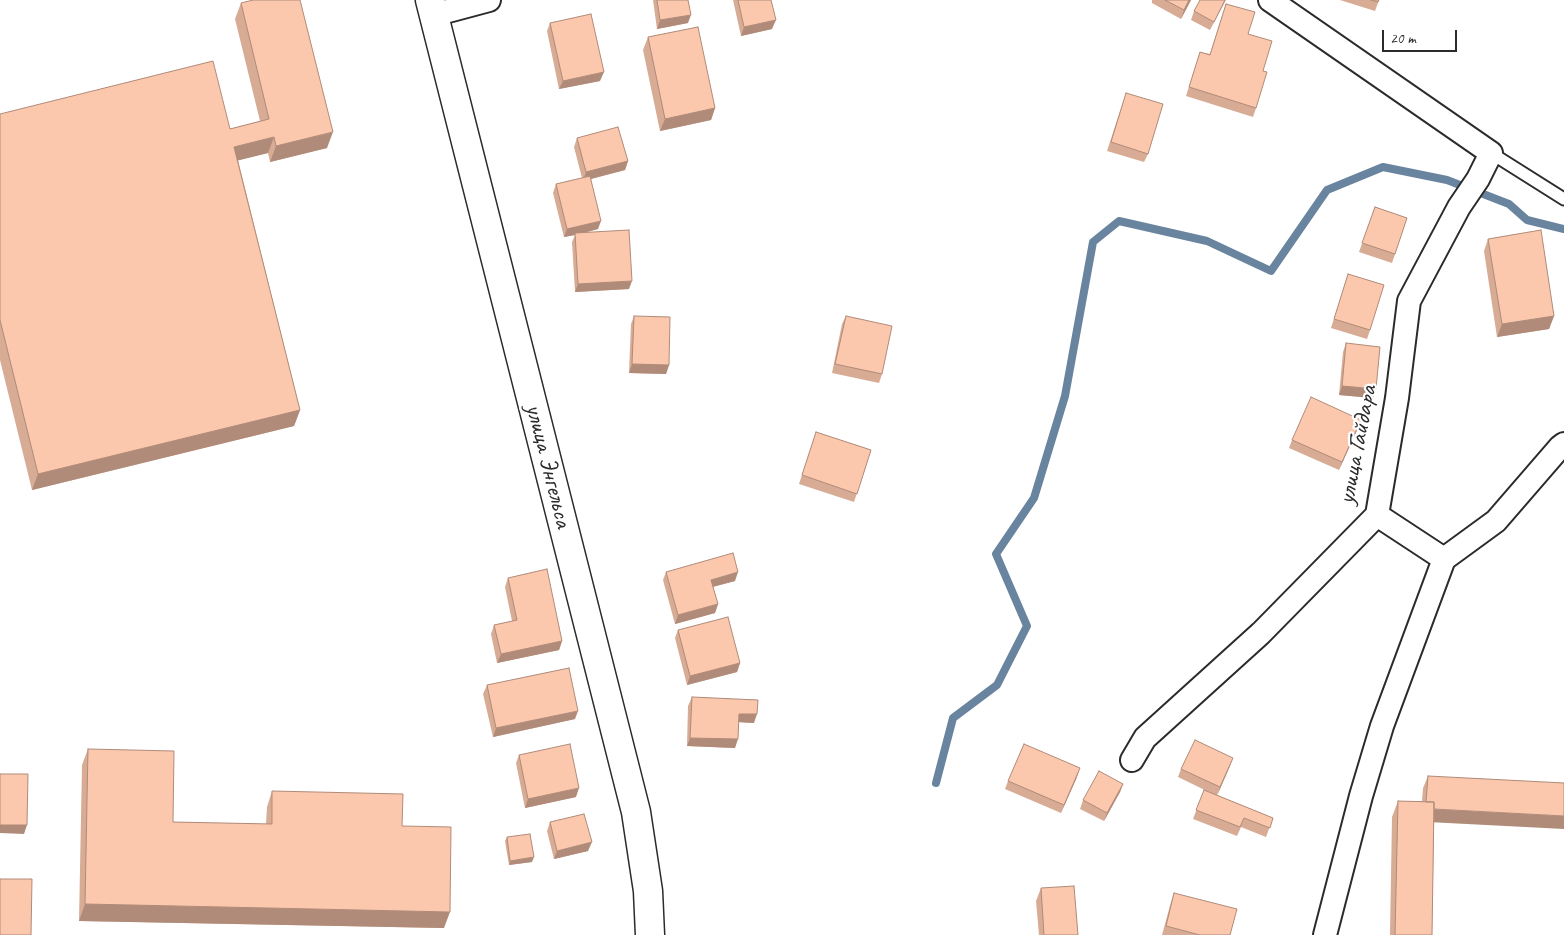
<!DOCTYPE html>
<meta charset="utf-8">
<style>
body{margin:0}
#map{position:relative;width:1564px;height:935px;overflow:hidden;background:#fff;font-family:Caveat,sans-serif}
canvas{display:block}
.scale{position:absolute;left:1382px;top:30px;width:75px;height:22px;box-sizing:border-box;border:2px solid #2b2b2b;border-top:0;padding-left:6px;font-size:15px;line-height:18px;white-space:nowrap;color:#2b2b2b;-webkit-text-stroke:4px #fff;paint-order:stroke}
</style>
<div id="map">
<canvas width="1564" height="935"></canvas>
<div class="scale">20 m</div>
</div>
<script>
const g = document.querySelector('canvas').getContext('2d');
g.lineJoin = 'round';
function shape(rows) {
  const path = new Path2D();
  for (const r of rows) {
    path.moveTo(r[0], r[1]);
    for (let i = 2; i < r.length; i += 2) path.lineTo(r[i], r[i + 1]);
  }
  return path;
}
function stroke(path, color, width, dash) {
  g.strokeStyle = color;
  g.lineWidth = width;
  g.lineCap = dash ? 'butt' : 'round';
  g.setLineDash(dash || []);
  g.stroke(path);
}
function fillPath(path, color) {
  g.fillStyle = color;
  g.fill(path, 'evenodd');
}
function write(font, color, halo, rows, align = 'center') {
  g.font = font + ' Caveat,sans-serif';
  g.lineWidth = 4.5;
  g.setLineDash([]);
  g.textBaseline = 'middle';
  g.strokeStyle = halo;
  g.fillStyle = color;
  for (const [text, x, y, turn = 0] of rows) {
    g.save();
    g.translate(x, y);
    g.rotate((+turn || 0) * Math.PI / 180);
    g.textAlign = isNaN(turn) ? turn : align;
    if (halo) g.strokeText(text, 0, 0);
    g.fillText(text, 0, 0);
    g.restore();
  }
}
const stream = shape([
 [936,783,953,718,997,685,1027,626,996,554,1034,498,1065,396,1093,242,1119,221,1207,241,1271,271,1327,190,1383,167,1447,180,1509,204,1527,220,1564,229]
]);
const lane = shape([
 [1491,153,1564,199]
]);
const street = shape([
 [433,15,489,0],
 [1377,515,1444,559,1496,521,1560,447,1564,444],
 [1132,760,1145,738,1261,633,1377,515,1397,398,1409,301,1459,207,1478,179,1491,153,1270,0],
 [1325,935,1361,796,1382,726,1444,559]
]);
const secondary = shape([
 [430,0,636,812,648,891,650,935]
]);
const wall = shape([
 [653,0,688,0,688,23,657,29],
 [733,0,771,0,772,29,741,36],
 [1152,0,1191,0,1181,19,1152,3],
 [1200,0,1226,0,1210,30,1191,20,1194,11],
 [1340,0,1379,0,1375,11],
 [241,3,327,148,270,162,268,153,238,160,300,410,294,426,32,490,0,360,0,114,230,129,260,121,235,19],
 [1226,4,1248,34,1263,71,1256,108,1253,117,1186,96,1200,52,1210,54],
 [550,23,600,81,559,89,547,31],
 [648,37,715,108,711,120,660,131,643,50],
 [1126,93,1148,154,1144,162,1107,151],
 [577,138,628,161,625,170,591,179,598,229,584,233,629,289,575,292,572,242,575,235,564,237,553,193,556,184,582,178,574,147],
 [1375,207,1407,218,1392,263,1359,252],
 [1488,239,1554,316,1549,329,1497,337,1484,251],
 [1348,274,1370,330,1367,339,1331,328],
 [634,316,669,365,666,374,629,373,631,324],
 [846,316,882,374,879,383,832,373,842,324],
 [1346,343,1376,389,1373,398,1339,395,1343,352],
 [1358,428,1339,470,1289,448,1292,440],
 [816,432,871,450,854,502,799,484],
 [666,572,735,581,713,587,718,604,715,613,675,624,663,580],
 [508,578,562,641,559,650,497,663,491,634,494,625,512,621,505,587],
 [678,630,740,663,737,672,687,685,675,638],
 [487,685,575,719,493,737,483,694],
 [692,697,754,723,738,722,735,748,687,746,688,706],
 [88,749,173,822,266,824,267,807,272,791,402,826,444,928,79,921,82,765],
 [519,755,576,797,525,808,516,763],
 [1230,766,1217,795,1273,818,1266,837,1241,827,1237,836,1193,819,1204,790,1213,794,1178,777,1181,769],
 [1428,776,1434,822,1432,935,1390,935,1392,817,1398,801,1422,801,1423,788],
 [1077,777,1061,813,1005,789,1008,781],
 [1123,784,1120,792,1104,821,1080,809,1083,800],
 [550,822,588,851,554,859,547,831],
 [507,837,532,862,509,865,505,841],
 [1041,888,1078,935,1039,935,1036,901],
 [1174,893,1230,935,1162,935,1171,902]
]);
const shadedWall = shape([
 [1189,0,1191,0,1181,19,1184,10],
 [691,15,688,23,657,29,660,20],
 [776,20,772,29,741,36,744,27],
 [604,72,600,81,559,89,563,81],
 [715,108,711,120,660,131,665,119],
 [333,132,327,148,270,162,276,146],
 [274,137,268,153,228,163,234,147],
 [628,161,625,170,583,181,586,172],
 [601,221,598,229,575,235,575,233,575,235,564,237,567,229],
 [632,281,629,289,575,292,578,284],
 [1554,316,1549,329,1497,337,1502,324],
 [632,364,669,365,666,374,629,373],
 [1342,386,1376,389,1373,398,1339,395],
 [300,410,294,426,32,490,38,474],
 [1361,420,1358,428,1339,470,1342,462],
 [738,572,735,581,708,588,711,580],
 [718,604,715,613,675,624,678,615],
 [562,641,559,650,497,663,501,654],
 [740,663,737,672,687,685,690,676],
 [578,711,575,719,493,737,496,728],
 [739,714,757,714,754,723,736,722],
 [690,738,738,739,735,748,687,746],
 [1233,758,1230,766,1217,796,1220,787],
 [1080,768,1077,777,1061,813,1064,805],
 [1123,784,1120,792,1104,821,1107,813],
 [579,788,576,797,525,808,528,799],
 [1432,809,1564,816,1564,829,1428,822],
 [0,825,27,825,24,834,0,833],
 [592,842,588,851,554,859,557,851],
 [534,857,532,862,509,865,510,861],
 [85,904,450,912,444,928,79,921]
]);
const building = shape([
 [253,0,300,0,333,132,276,146,274,137,234,147,300,410,38,474,0,320,0,114,213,61,230,129,269,119,241,3,253,0],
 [657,0,688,0,691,15,660,20,657,0],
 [738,0,771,0,776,20,744,27,738,0],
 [1165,0,1189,0,1184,10,1165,0],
 [1200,0,1225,0,1214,22,1194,11,1200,0],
 [1371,0,1379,0,1378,2,1371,0],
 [1226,4,1255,12,1248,34,1272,41,1263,71,1267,72,1256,108,1189,87,1200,52,1210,55,1226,4],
 [591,14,604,72,563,81,550,23,591,14],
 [698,27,715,108,665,119,648,37,698,27],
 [1126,93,1163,104,1148,154,1111,142,1126,93],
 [618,127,628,161,586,172,577,138,618,127],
 [590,176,601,221,567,229,556,184,590,176],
 [1375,207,1407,218,1395,254,1362,243,1375,207],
 [629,230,632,281,578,284,575,233,629,230],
 [1541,230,1554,316,1502,324,1488,239,1541,230],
 [1348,274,1384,285,1370,330,1334,319,1348,274],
 [634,316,670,317,669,365,632,364,634,316],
 [846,316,892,326,882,374,835,364,846,316],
 [1346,343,1380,347,1376,389,1342,386,1346,343],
 [1311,397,1361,420,1342,462,1292,440,1311,397],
 [816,432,871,450,857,494,802,475,816,432],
 [733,553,738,572,711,580,718,604,678,615,666,572,733,553],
 [547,569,562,641,501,654,494,625,517,620,508,578,547,569],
 [728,617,740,663,690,676,678,630,728,617],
 [569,668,578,711,496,728,487,685,569,668],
 [692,697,758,700,757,714,739,714,738,739,690,738,692,697],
 [1195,740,1233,758,1220,787,1181,769,1195,740],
 [570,744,579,788,528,799,519,755,570,744],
 [1024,744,1080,768,1064,805,1008,781,1024,744],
 [88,749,174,751,173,822,272,824,272,791,403,794,402,826,451,827,450,912,85,904,88,749],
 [1099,771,1123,784,1107,813,1083,800,1099,771],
 [0,774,28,774,27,825,0,825,0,774],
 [1428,776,1564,783,1564,816,1434,809,1434,802,1426,802,1428,776],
 [1204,790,1273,818,1270,828,1244,818,1240,827,1196,810,1204,790],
 [1398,801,1434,802,1432,935,1395,935,1398,801],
 [584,814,592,842,557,851,550,822,584,814],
 [530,834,534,857,510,861,507,837,530,834],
 [0,879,32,879,31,935,0,935,0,879],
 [1074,886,1078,935,1044,935,1041,888,1074,886],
 [1174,893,1237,909,1230,935,1200,935,1166,926,1174,893]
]);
const streetNames = [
 ["улица Гайдара",1358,445,-79],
 ["улица Энгельса",548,466,76]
];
stroke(stream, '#69849f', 8);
stroke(lane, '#2b2b2b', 15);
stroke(street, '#2b2b2b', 26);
stroke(secondary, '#2b2b2b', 31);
stroke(lane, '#fff', 11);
stroke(street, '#fff', 22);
stroke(secondary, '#fff', 28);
fillPath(wall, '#d8ab95');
fillPath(shadedWall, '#b08b79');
fillPath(building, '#fbc7ad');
stroke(building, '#b08b79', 1);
write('25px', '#2b2b2b', '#fff', streetNames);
</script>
